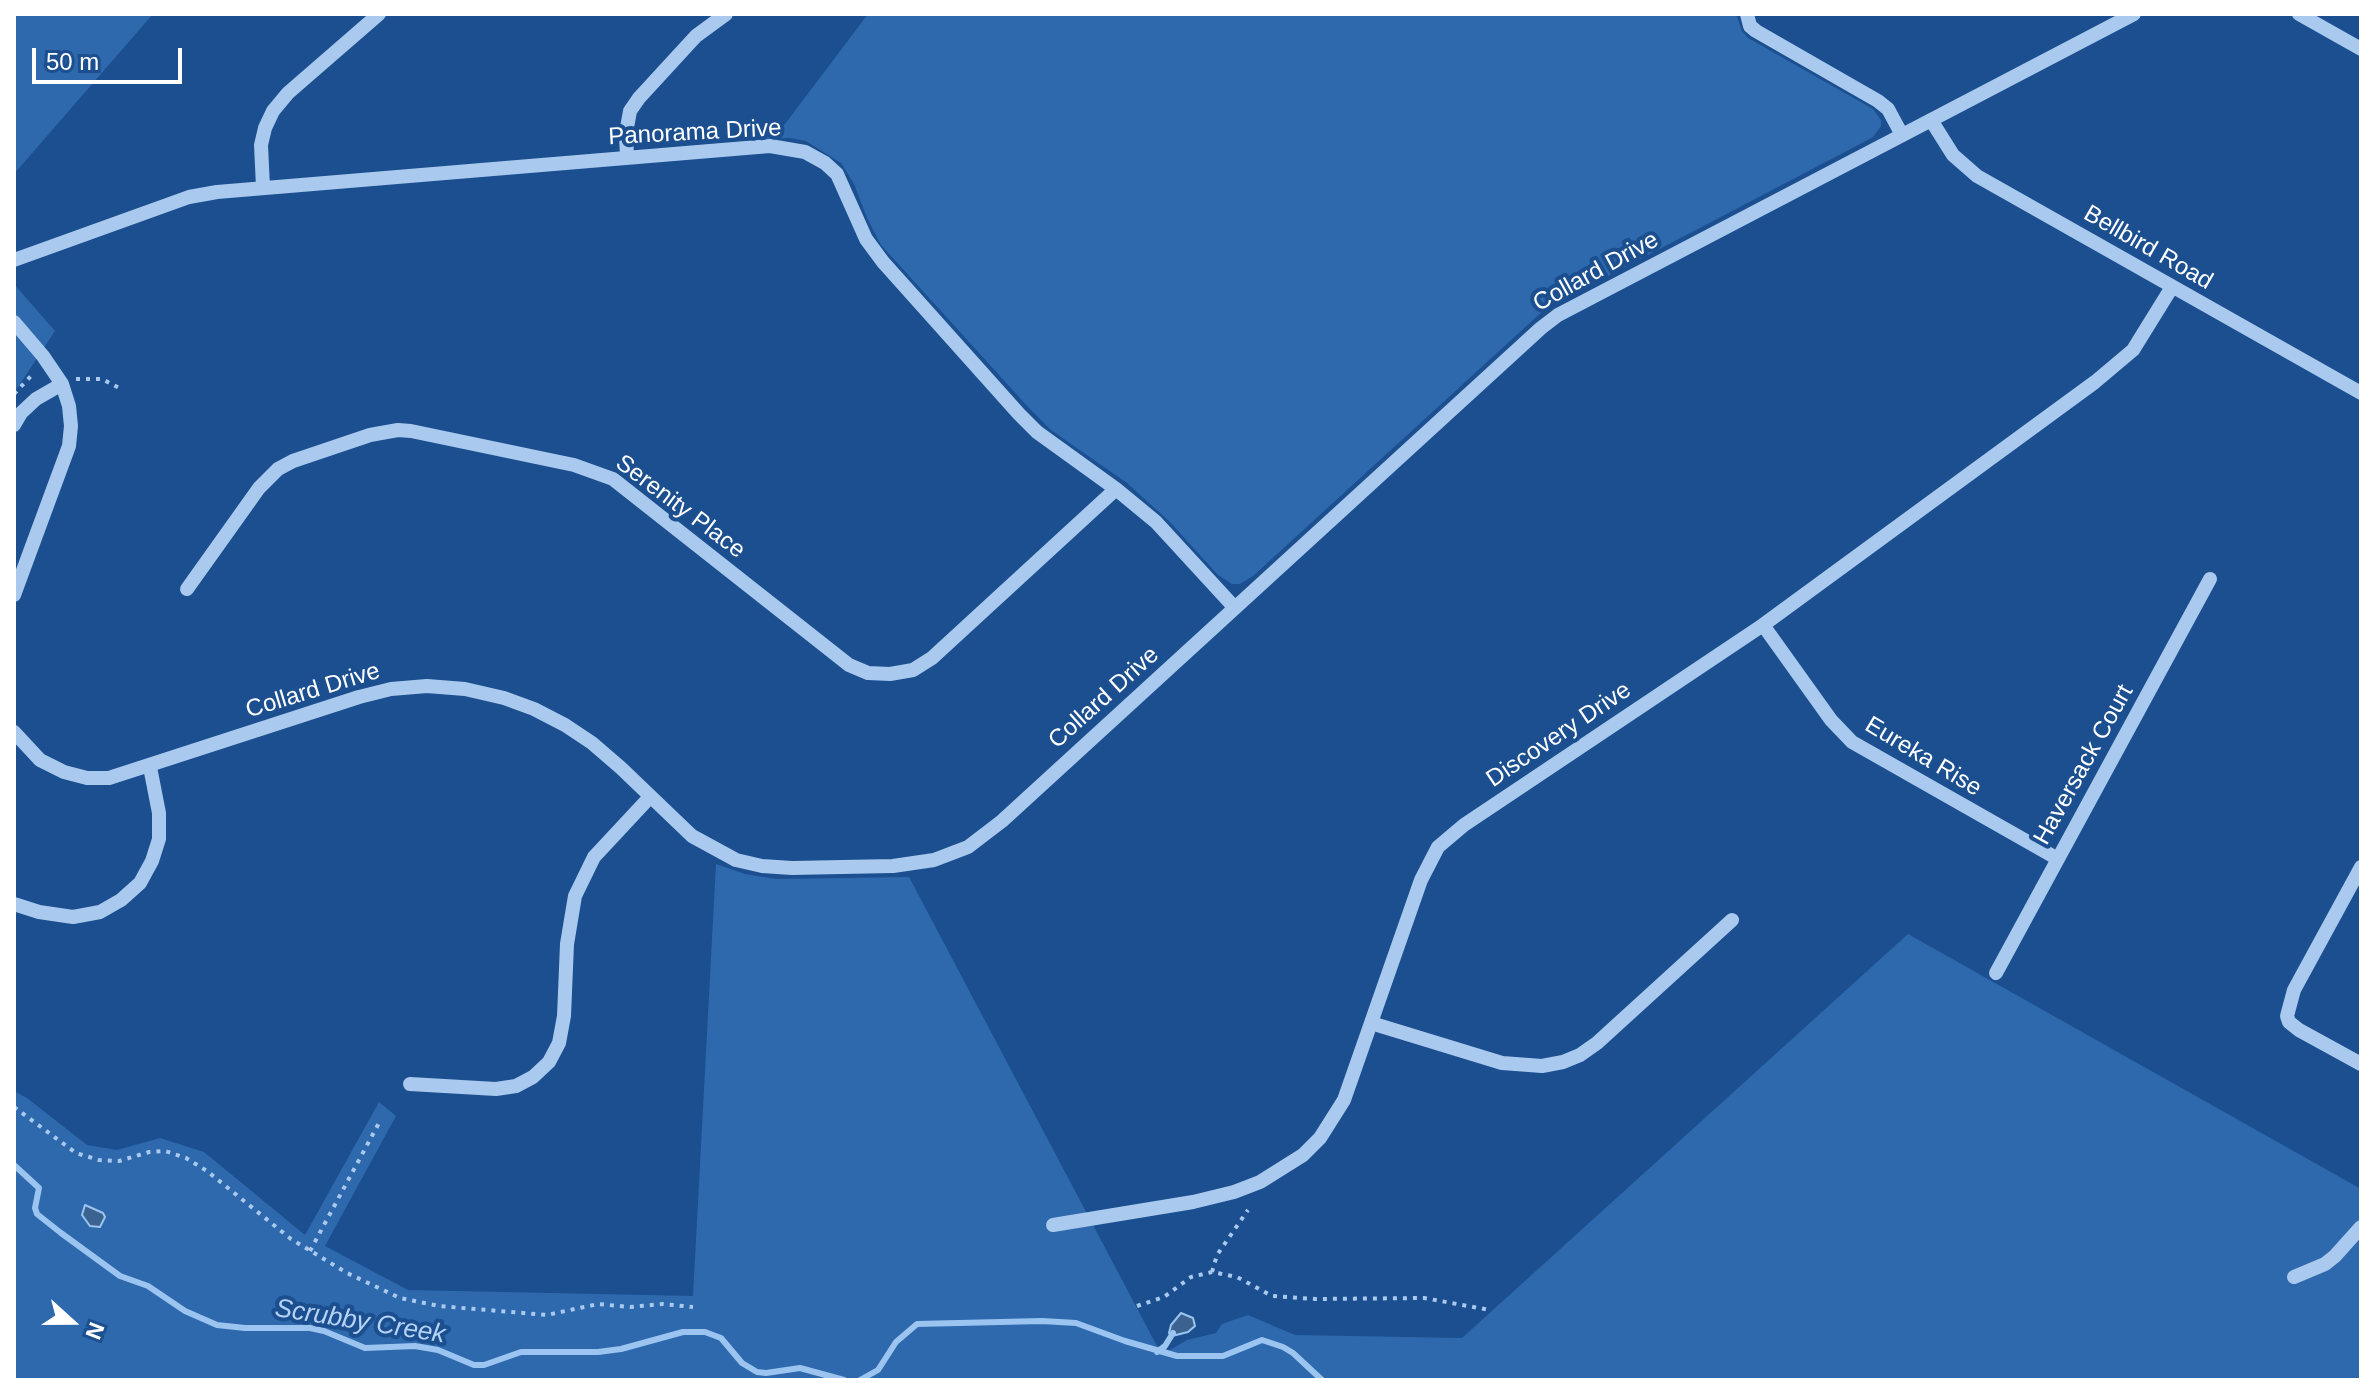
<!DOCTYPE html>
<style>
body{margin:0}
#map{position:relative;width:2375px;height:1394px;overflow:hidden;background:#1b4f8f;font-family:Arial,sans-serif}
canvas{display:block}
.frame{position:absolute;inset:0;border:16px solid #fff;pointer-events:none}
.north{position:absolute;left:32px;top:1282px;width:80px;height:80px;-webkit-text-stroke:6px #1b4f8f;paint-order:stroke;rotate:111deg;font-size:22px;font-weight:700;line-height:32px;text-align:center;color:#fff}
.north::after{content:'';display:block;margin:auto;width:28px;height:36px;background:#fff;clip-path:polygon(50% 0,100% 100%,50% 72%,0 100%)}
.scale{position:absolute;left:32px;top:48px;width:150px;height:36px;box-sizing:border-box;border:4px solid #fff;border-top:0;padding-left:10px;font-size:24px;line-height:28px;white-space:nowrap;color:#fff;-webkit-text-stroke:6px #1b4f8f;paint-order:stroke}
</style>
<div id="map">
<canvas width="2375" height="1394"></canvas>
<div class="frame"></div>
<div class="north">N</div>
<div class="scale">50 m</div>
</div>
<script>
const g = document.querySelector('canvas').getContext('2d');
g.lineJoin = 'round';
function fillPath(path, color) {
  g.fillStyle = color;
  g.fill(path, 'evenodd');
}
function shape(rows) {
  const path = new Path2D();
  for (const r of rows) {
    path.moveTo(r[0], r[1]);
    for (let i = 2; i < r.length; i += 2) path.lineTo(r[i], r[i + 1]);
  }
  return path;
}
function stroke(path, color, width, dash) {
  g.strokeStyle = color;
  g.lineWidth = width;
  g.lineCap = dash ? 'butt' : 'round';
  g.setLineDash(dash || []);
  g.stroke(path);
}
function write(font, color, halo, rows, align = 'center') {
  g.font = font + ' Arial,sans-serif';
  g.lineWidth = 8;
  g.setLineDash([]);
  g.textBaseline = 'middle';
  g.strokeStyle = halo;
  g.fillStyle = color;
  for (const [text, x, y, turn = 0] of rows) {
    g.save();
    g.translate(x, y);
    g.rotate((+turn || 0) * Math.PI / 180);
    g.textAlign = isNaN(turn) ? turn : align;
    if (halo) g.strokeText(text, 0, 0);
    g.fillText(text, 0, 0);
    g.restore();
  }
}
const green = shape([
 [14,14,153,14,14,174],
 [868,14,1736,14,1742,31,1748,38,1873,109,1881,120,1881,126,1873,137,1862,143,1545,309,1253,576,1240,584,1232,584,1218,575,1169,521,1127,483,1051,430,1029,408,881,245,867,218,854,184,841,163,806,141,790,138,758,139,785,124],
 [14,284,55,331,14,393],
 [716,864,745,874,776,879,909,877,1157,1346,1170,1350,1187,1340,1216,1333,1222,1324,1248,1315,1295,1335,1462,1338,1908,934,2361,1189,2361,1380,14,1380,14,1091,27,1098,87,1145,117,1150,160,1138,204,1152,305,1235,379,1102,396,1116,325,1246,408,1290,693,1296]
]);
const water = shape([
 [85,1205,103,1213,105,1217,100,1227,90,1226,82,1215,85,1205],
 [1181,1313,1193,1318,1195,1326,1188,1332,1172,1336,1169,1333,1171,1325,1181,1313]
]);
const stream = shape([
 [14,1165,39,1188,35,1208,37,1214,61,1233,120,1276,148,1286,185,1311,217,1325,245,1328,310,1328,324,1331,365,1348,415,1346,438,1350,474,1365,484,1365,521,1352,598,1352,621,1349,683,1332,705,1332,721,1338,742,1363,757,1372,766,1373,800,1368,844,1380],
 [1157,1352,1165,1346,1173,1333],
 [860,1380,878,1370,896,1342,917,1324,1042,1321,1076,1323,1125,1341,1177,1356,1223,1356,1262,1340,1283,1347,1293,1353,1322,1380]
]);
const path = shape([
 [76,379,102,379,123,390],
 [14,394,32,375],
 [14,1107,76,1153,99,1160,119,1161,149,1152,165,1151,186,1158,207,1171,291,1239,347,1273,400,1298,439,1306,547,1315,598,1304,630,1307,663,1304,693,1307],
 [310,1251,380,1121],
 [1212,1272,1217,1255,1248,1210],
 [1137,1306,1164,1297,1191,1277,1212,1272,1237,1277,1272,1296,1315,1299,1424,1298,1490,1310]
]);
const minor = shape([
 [1747,14,1750,26,1756,31,1878,101,1888,109,1902,135],
 [2299,14,2361,49],
 [1931,120,1953,155,1977,176,2361,393],
 [627,158,626,133,630,111,639,98,696,36,726,14],
 [263,187,261,145,265,128,273,111,288,93,379,14],
 [14,260,189,197,217,192,770,146,805,152,825,163,837,174,866,239,883,262,1019,414,1037,432,1116,489,1156,522,1235,608],
 [14,322,43,356,62,384,36,399,21,413,14,425],
 [187,589,259,488,278,469,293,461,370,435,398,430,411,431,574,465,613,479,849,665,868,673,890,674,913,670,932,658,1116,489],
 [14,595,69,446,71,426,69,406,62,384],
 [1763,625,1831,720,1852,742,2058,859],
 [14,732,40,760,64,772,87,778,109,778,359,697,391,689,427,686,465,689,504,698,534,709,565,725,592,743,621,768,692,836,736,860,762,866,792,868,893,866,934,860,968,847,1002,821,1541,328,1558,315,2134,14],
 [2361,867,2294,990,2287,1016,2289,1022,2299,1030,2361,1064],
 [14,904,39,912,73,917,100,912,121,900,140,883,152,861,159,839,159,813,150,767],
 [1996,973,2210,579],
 [1371,1023,1502,1063,1542,1066,1563,1062,1580,1055,1597,1043,1732,920],
 [410,1084,496,1089,516,1086,533,1077,549,1062,559,1043,564,1016,567,944,575,896,594,857,649,798],
 [1053,1225,1193,1202,1234,1192,1260,1182,1303,1155,1320,1138,1344,1100,1421,880,1438,847,1464,825,1763,625,2095,382,2133,350,2172,287],
 [2294,1277,2325,1264,2335,1256,2361,1227]
]);
const streetNames = [
 ["Panorama Drive",695,133,-3],
 ["Bellbird Road",2148,248,30],
 ["Collard Drive",1596,272,-29],
 ["Serenity Place",680,507,37],
 ["Collard Drive",313,691,-17],
 ["Collard Drive",1104,698,-42],
 ["Discovery Drive",1559,735,-34],
 ["Eureka Rise",1923,757,31],
 ["Haversack Court",2084,765,-61]
];
const waterNames = [
 ["Scrubby Creek",360,1322,9]
];
fillPath(green, '#2e69ad');
fillPath(water, '#3c6290');
stroke(water, '#9cc4f0', 2);
stroke(stream, '#9cc4f0', 6);
stroke(path, '#a9c9ee', 4, [4, 6]);
stroke(minor, '#a9c9ee', 14);
write('24px', '#fff', '#1b4f8f', streetNames);
write('italic 26px', '#b5d3f5', '#1b4f8f', waterNames);
</script>
